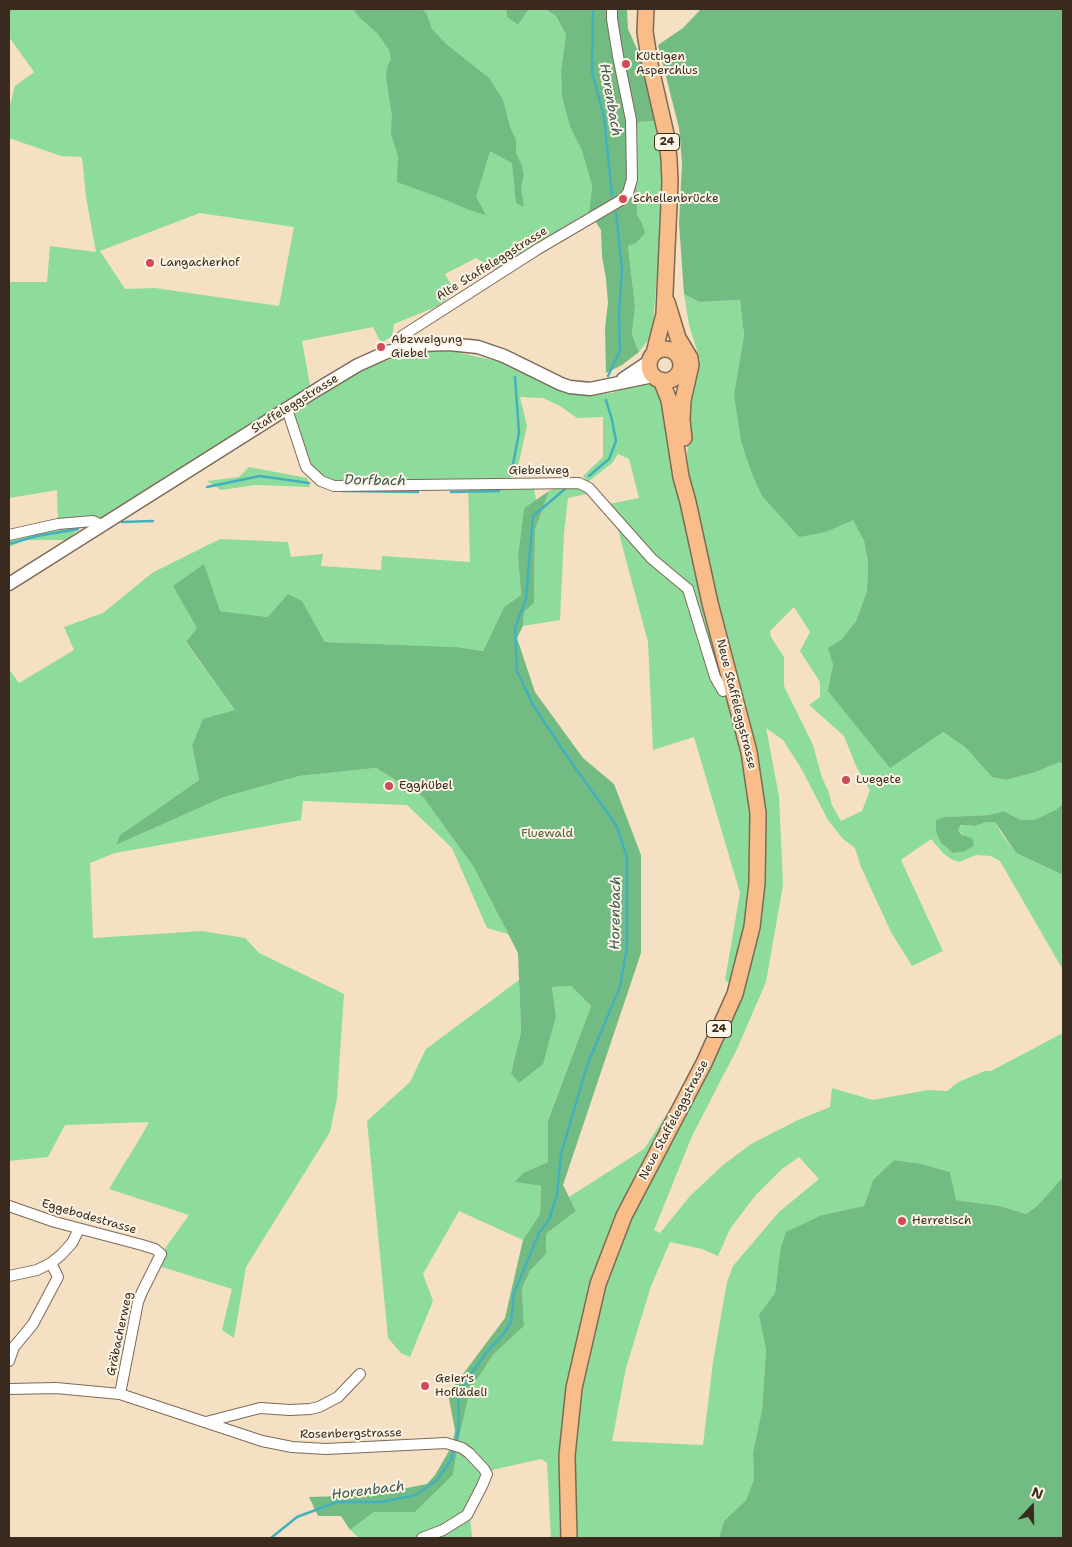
<!DOCTYPE html>
<meta charset="utf-8">
<style>
body{margin:0}
#map{position:relative;width:1072px;height:1547px;overflow:hidden;background:#f5e0c3;font-family:"Shantell Sans",sans-serif}
canvas{display:block}
.frame{position:absolute;inset:0;border:10px solid #3b2a1e;pointer-events:none}
.north{position:absolute;left:1007px;top:1482px;width:50px;height:50px;-webkit-text-stroke:4px #fcf5e5;paint-order:stroke;rotate:21deg;font-size:14px;font-weight:700;line-height:20px;text-align:center;color:#3b2a1e}
.north::after{content:'';display:block;margin:auto;width:18px;height:22px;background:#3b2a1e;clip-path:polygon(50% 0,100% 100%,50% 72%,0 100%)}
</style>
<div id="map">
<canvas width="1072" height="1547"></canvas>
<div class="frame"></div>
<div class="north">N</div>
</div>
<script>
const g = document.querySelector('canvas').getContext('2d');
g.lineJoin = 'round';
function fillPath(path, color) {
  g.fillStyle = color;
  g.fill(path, 'evenodd');
}
function shape(rows) {
  const path = new Path2D();
  for (const r of rows) {
    if (r.length === 3) {
      path.moveTo(r[0] + r[2], r[1]);
      path.arc(r[0], r[1], r[2], 0, 2 * Math.PI);
      continue;
    }
    path.moveTo(r[0], r[1]);
    for (let i = 2; i < r.length; i += 2) path.lineTo(r[i], r[i + 1]);
  }
  return path;
}
function stroke(path, color, width, dash) {
  g.strokeStyle = color;
  g.lineWidth = width;
  g.lineCap = dash ? 'butt' : 'round';
  g.setLineDash(dash || []);
  g.stroke(path);
}
function write(font, color, halo, rows, align = 'center') {
  g.font = font + ' "Shantell Sans",sans-serif';
  g.lineWidth = 4;
  g.setLineDash([]);
  g.textBaseline = 'middle';
  g.strokeStyle = halo;
  g.fillStyle = color;
  for (const [text, x, y, turn = 0] of rows) {
    g.save();
    g.translate(x, y);
    g.rotate((+turn || 0) * Math.PI / 180);
    g.textAlign = isNaN(turn) ? turn : align;
    if (halo) g.strokeText(text, 0, 0);
    g.fillText(text, 0, 0);
    g.restore();
  }
}
const green = shape([
 [9,9,506,9,507,17,518,25,529,9,545,9,556,16,566,35,561,71,562,97,570,127,582,151,592,186,589,212,495,270,476,258,445,274,455,292,438,306,394,324,392,336,381,343,373,327,302,341,310,385,413,352,456,352,510,364,547,382,581,395,612,393,642,381,661,387,703,556,692,496,687,456,689,414,700,360,689,325,684,294,699,302,740,300,744,335,734,394,826,532,853,519,864,541,868,563,867,591,856,621,841,640,833,664,829,691,943,732,965,747,992,777,1006,780,1036,772,1060,762,1063,765,1063,804,1055,810,1034,820,1021,820,1004,811,989,815,944,817,937,820,936,832,941,843,953,853,963,852,974,846,958,830,962,825,975,826,987,822,995,822,1001,833,1016,853,1063,875,1063,970,1000,861,991,856,976,855,959,862,951,859,943,853,931,839,901,860,943,951,912,966,891,932,861,867,855,848,843,839,828,820,801,768,783,740,766,728,779,796,783,885,766,982,737,1049,692,1136,654,1230,660,1233,690,1196,723,1165,751,1144,798,1120,830,1107,832,1088,873,1100,928,1090,947,1091,958,1082,985,1071,991,1071,1063,1033,1063,1177,1037,1206,1026,1214,1000,1206,955,1200,950,1172,922,1164,894,1160,873,1180,864,1206,822,1215,780,1251,775,1293,760,1315,766,1349,762,1410,753,1452,754,1479,746,1500,724,1521,719,1538,551,1538,547,1463,541,1459,492,1470,470,1516,472,1538,359,1538,350,1530,374,1512,415,1512,453,1475,460,1434,470,1390,493,1355,524,1326,522,1288,530,1271,546,1254,546,1234,576,1211,569,1197,644,1149,679,1095,724,1003,731,984,725,980,740,893,694,737,653,750,648,642,618,530,599,506,639,498,629,459,618,454,612,463,588,482,583,476,603,457,603,417,577,418,560,406,543,398,520,397,527,426,517,471,509,479,534,488,536,500,524,508,518,556,521,595,504,607,483,651,457,647,325,642,302,602,268,617,220,611,198,628,186,643,235,710,192,746,199,780,120,835,116,845,224,797,299,776,376,768,423,797,473,866,508,934,487,928,452,848,407,805,303,801,301,820,115,853,90,863,93,938,202,931,245,938,259,953,344,994,337,1098,330,1132,246,1267,234,1338,222,1330,232,1289,156,1265,161,1254,189,1215,109,1189,143,1133,149,1122,65,1125,48,1157,9,1161,9,669,19,683,74,650,64,627,103,613,152,573,220,539,288,542,291,557,323,554,321,566,381,570,382,556,470,562,468,484,334,486,306,467,286,410,109,516,93,521,58,524,57,490,9,498,9,282,47,282,50,246,96,252,86,197,82,157,61,156,9,138,9,109,15,86,34,72,9,37],
 [200,213,294,227,279,306,155,288,125,289,100,251],
 [794,607,810,632,800,651,820,682,820,697,809,705,844,736,856,766,870,790,862,811,841,821,832,805,828,790,822,778,813,745,784,686,784,657,771,637,770,631],
 [799,1157,819,1179,779,1212,733,1266,727,1282,713,1362,703,1445,612,1441,626,1368,651,1286,670,1242,702,1249,718,1256,730,1229,755,1196,782,1169],
 [656,121,662,150,662,202,660,239,653,323,648,340,639,352,632,335,635,306,628,246,636,243,642,223,637,214,636,143,638,122],
 [249,467,307,478,310,487,255,485,221,490,207,481,239,477],
 [571,480,587,494,568,498,564,533,560,620,523,626,524,612,534,603,535,530,549,491],
 [83,525,67,540,25,540,9,547,9,540,44,530],
 [519,980,521,1032,511,1073,556,1016,552,987,571,986,591,1006,548,1119,548,1162,523,1173,516,1182,541,1186,540,1214,523,1240,459,1211,423,1274,433,1301,410,1357,401,1353,388,1338,367,1121,410,1082,426,1049]
]);
const forest = shape([
 [353,9,422,9,426,13,432,29,446,44,489,78,503,100,510,127,516,140,516,153,521,163,524,175,521,187,524,207,516,203,512,163,490,151,476,197,486,215,469,210,441,198,397,182,398,156,391,134,392,116,386,77,387,68,391,59,389,50,378,34,359,17],
 [506,9,529,9,518,25,507,17],
 [545,9,627,9,628,29,637,49,645,60,656,121,638,122,636,143,637,214,642,223,645,233,636,243,628,246,635,306,632,335,639,352,622,365,606,373,605,328,608,303,606,279,602,256,601,230,589,212,592,186,582,151,570,127,562,97,561,71,566,35,556,16],
 [701,9,1063,9,1063,765,1060,762,1036,772,1006,780,992,777,965,747,943,732,890,768,828,691,833,664,828,648,841,640,856,621,867,591,868,563,864,541,853,520,826,532,799,537,762,496,752,474,741,441,734,394,744,335,740,300,699,302,684,294,679,223,682,163,679,128,658,45,683,28],
 [549,491,535,530,534,603,524,612,523,626,517,638,535,692,583,758,614,784,641,855,641,953,563,1185,576,1211,546,1234,546,1254,530,1271,522,1288,524,1326,493,1355,470,1390,460,1434,453,1475,415,1512,374,1512,350,1530,341,1516,318,1516,309,1497,372,1495,427,1484,435,1475,453,1444,455,1430,448,1394,505,1318,523,1240,540,1214,541,1186,515,1182,523,1173,548,1162,548,1120,591,1006,571,986,552,987,556,1016,543,1064,519,1083,511,1073,521,1032,518,953,473,866,423,797,376,768,299,776,224,797,116,845,120,835,199,780,192,746,203,719,235,710,186,642,197,628,173,586,204,564,220,611,268,617,288,594,302,601,325,642,457,647,483,651,504,607,521,595,518,556,524,508],
 [1063,804,1063,875,1016,853,995,822,987,822,975,826,961,825,958,830,962,835,972,838,974,846,963,852,953,853,941,843,936,832,936,820,944,817,989,815,1004,811,1021,820,1034,820,1055,810],
 [894,1160,922,1164,950,1172,956,1200,1000,1206,1026,1214,1037,1206,1063,1177,1063,1538,719,1538,724,1521,746,1500,754,1479,753,1452,762,1410,766,1349,759,1315,775,1293,780,1251,786,1232,822,1215,864,1206,873,1180]
]);
const stream = shape([
 [593,9,592,72,604,117,612,195],
 [608,376,620,351,619,312,622,269,616,212],
 [512,469,519,433,515,377],
 [589,476,609,459,616,441,612,420,606,400],
 [207,487,260,476,309,483],
 [342,491,418,492],
 [451,492,499,491],
 [122,522,153,521],
 [9,544,37,536,78,529],
 [457,1438,459,1420,458,1398,466,1381,486,1353,505,1332,511,1322,514,1293,539,1233,549,1220,557,1195,561,1154,588,1063,620,987,627,947,627,857,616,825,571,762,533,705,517,671,515,628,526,599,533,516,565,489],
 [271,1538,297,1517,337,1502,381,1502,416,1495,437,1480,451,1460,454,1450]
]);
const minor = shape([
 [399,349,402,336,538,249,623,199,628,193,632,179,631,120,618,56,612,19,612,9],
 [287,409,306,467,321,481,334,486,579,483,589,488,652,559,688,589,715,677,723,691],
 [9,535,58,524,93,521,102,525],
 [9,1206,55,1222,142,1245,155,1249,161,1254,142,1292,138,1302,120,1394],
 [9,1276,37,1270,51,1263,61,1255,72,1243,79,1229],
 [9,1361,14,1347,33,1324,58,1277,51,1263],
 [9,1389,56,1388,120,1394,262,1441,292,1447,326,1449,446,1443,462,1448,469,1453,484,1469,487,1474,482,1486,467,1515,443,1530,422,1538],
 [206,1422,260,1408,290,1410,310,1409,319,1407,338,1397,360,1374]
]);
const tertiary = shape([
 [623,379,650,361],
 [9,584,318,389,358,365,387,352,421,345,449,344,478,347,504,356,561,384,570,387,590,389,653,376]
]);
const primary = shape([
 [646,9,645,32,650,64,666,134,669,159,670,182,664,314,654,353],
 [667,302,678,338,690,358,691,365,683,400,682,420,684,438],
 [665,365,16],
 [569,1538,567,1456,574,1388,598,1284,624,1216,704,1063,735,994,752,927,757,883,758,813,749,752,710,603,688,502,681,477,669,400,661,380]
]);
const markers = [
 [626,64,5,"#d1495b"],
 [623,199,5,"#d1495b"],
 [150,263,5,"#d1495b"],
 [381,347,5,"#d1495b"],
 [846,780,5,"#d1495b"],
 [389,786,5,"#d1495b"],
 [902,1221,5,"#d1495b"],
 [425,1386,5,"#d1495b"]
];
const shields = [
 [667,142,25],
 [719,1029,25]
];
const shieldNames = [
 ["24",667,142],
 ["24",719,1029]
];
const poiNames = [
 ["Küttigen",636,57],
 ["Asperchlus",636,71],
 ["Schellenbrücke",633,199],
 ["Langacherhof",160,263],
 ["Abzweigung",391,340],
 ["Giebel",391,354],
 ["Luegete",856,780],
 ["Egghübel",399,786],
 ["Herretisch",912,1221],
 ["Geier's",435,1379],
 ["Hoflädeli",435,1393]
];
const streetNames = [
 ["Alte Staffeleggstrasse",492,264,-32],
 ["Staffeleggstrasse",295,404,-32],
 ["Giebelweg",539,471],
 ["Neue Staffeleggstrasse",736,704,76],
 ["Neue Staffeleggstrasse",674,1120,-62],
 ["Eggebodestrasse",89,1217,16],
 ["Gräbacherweg",120,1334,-78],
 ["Rosenbergstrasse",351,1434,-1]
];
const parkNames = [
 ["Fluewald",547,834]
];
const waterNames = [
 ["Horenbach",610,100,80],
 ["Dorfbach",375,481,1],
 ["Horenbach",616,913,-89],
 ["Horenbach",368,1491,-7]
];
fillPath(green, '#8ddc9b');
fillPath(forest, '#72bc83');
stroke(stream, '#42b1bd', 2.5);
stroke(minor, '#7c6a58', 12);
stroke(tertiary, '#7c6a58', 15);
stroke(primary, '#7c6a58', 18);
stroke(minor, '#fff', 10);
stroke(tertiary, '#fff', 12);
stroke(primary, '#f8bd89', 15);
for (const [x, y, r, color] of markers) {
  const dot = new Path2D();
  dot.arc(x, y, r, 0, 2 * Math.PI);
  g.fillStyle = color;
  g.fill(dot);
  stroke(dot, '#fcf5e5', 2);
}
for (const [x, y, w] of shields) {
  const box = new Path2D();
  box.roundRect(x - w / 2, y - 8.5, w, 17, 4);
  g.fillStyle = '#fcf5e5';
  g.fill(box);
  stroke(box, '#3b2a1e', 1);
}
write('bold 11px', '#3b2a1e', null, shieldNames);
write('12px', '#3b2a1e', '#fcf5e5', poiNames, 'left');
write('12px', '#3b2a1e', '#fcf5e5', streetNames);
write('12px', '#50563d', '#fcf5e5', parkNames);
write('italic 14px', '#3d5956', '#fcf5e5', waterNames);
</script>
